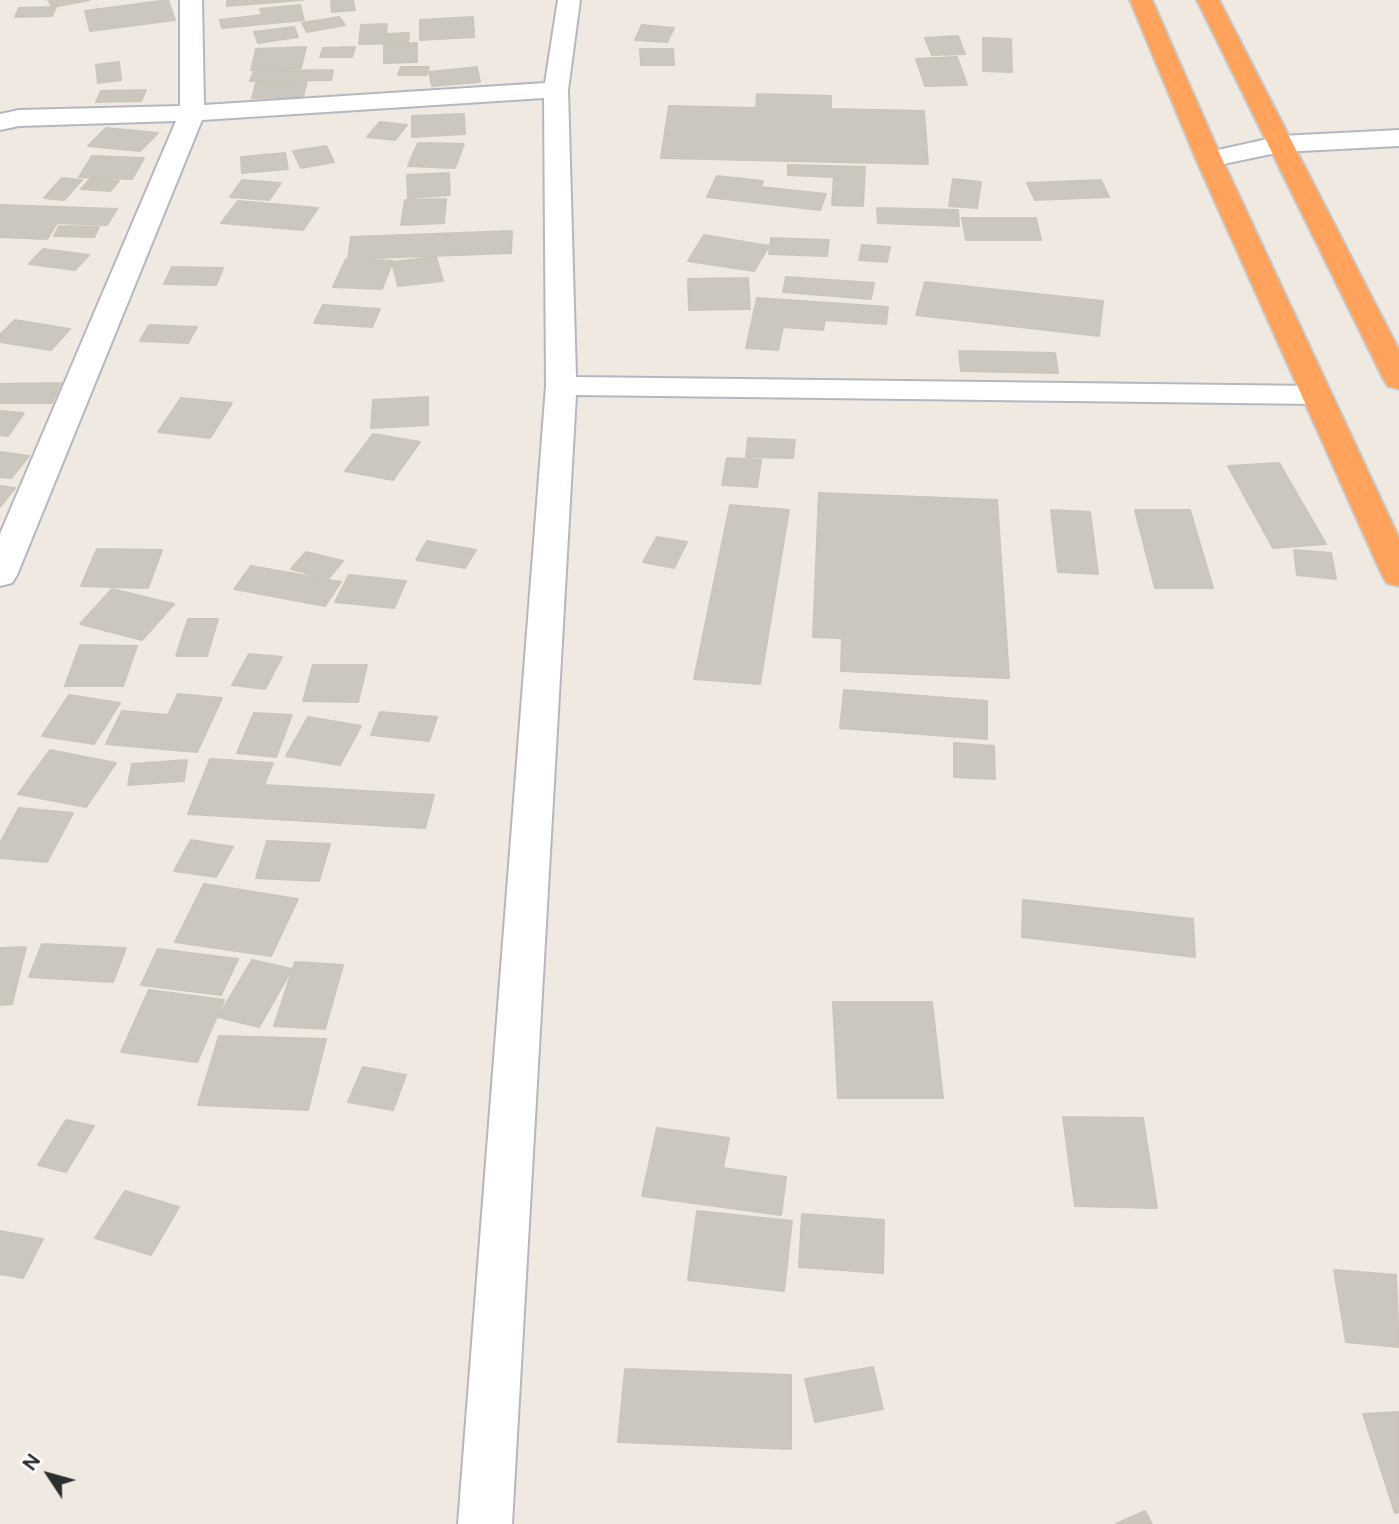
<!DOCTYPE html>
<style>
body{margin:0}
#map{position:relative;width:1399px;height:1524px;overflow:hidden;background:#efe9e1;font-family:Figtree,sans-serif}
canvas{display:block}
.north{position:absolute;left:14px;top:1440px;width:70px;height:70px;-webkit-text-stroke:5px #fff;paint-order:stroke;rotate:306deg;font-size:19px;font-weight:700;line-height:28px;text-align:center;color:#2e2e2e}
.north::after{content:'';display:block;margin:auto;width:24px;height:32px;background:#2e2e2e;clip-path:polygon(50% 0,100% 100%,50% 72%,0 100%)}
</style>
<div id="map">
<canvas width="1399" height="1524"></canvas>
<div class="north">N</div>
</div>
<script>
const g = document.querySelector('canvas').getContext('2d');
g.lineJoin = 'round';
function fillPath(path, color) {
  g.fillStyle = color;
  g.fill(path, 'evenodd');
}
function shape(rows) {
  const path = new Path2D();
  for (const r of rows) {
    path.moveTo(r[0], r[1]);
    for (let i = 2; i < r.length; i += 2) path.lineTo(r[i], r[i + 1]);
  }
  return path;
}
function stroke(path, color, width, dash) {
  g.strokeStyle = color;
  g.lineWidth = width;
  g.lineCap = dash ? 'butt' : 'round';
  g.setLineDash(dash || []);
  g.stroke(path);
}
const building = shape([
 [48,0,90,0,52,7,48,0],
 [168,0,175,20,90,31,85,11,168,0],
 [227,0,303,0,227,6,227,0],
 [331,0,353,0,355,10,332,12,331,0],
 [300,5,304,20,222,28,220,20,262,15,260,9,300,5],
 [56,7,52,16,15,17,19,8,56,7],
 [339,17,345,25,307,32,302,23,339,17],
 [473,17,474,37,420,40,420,20,473,17],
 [387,24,386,34,409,33,408,43,359,44,361,25,387,24],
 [642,25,674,28,667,42,635,40,642,25],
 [294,27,298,37,258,43,254,32,294,27],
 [958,36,965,54,932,55,925,38,958,36],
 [983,38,1011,39,1012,72,983,71,983,38],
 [417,43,417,62,384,63,384,45,417,43],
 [306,47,301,68,251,70,256,49,306,47],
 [355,47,352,57,320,57,323,48,355,47],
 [640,49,673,49,674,65,641,65,640,49],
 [957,57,967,85,925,86,916,59,957,57],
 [119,62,121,80,98,83,96,65,119,62],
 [401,67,429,67,426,75,398,75,401,67],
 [477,67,480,82,432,86,429,72,477,67],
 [333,70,331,80,250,81,254,71,333,70],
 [307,81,303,97,252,98,256,83,307,81],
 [146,90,141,101,96,102,101,91,146,90],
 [757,94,831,96,831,109,924,111,928,164,661,158,669,106,756,108,757,94],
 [464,114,465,134,412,137,412,116,464,114],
 [380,122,407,125,395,140,367,137,380,122],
 [106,128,158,133,140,151,88,146,106,128],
 [418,143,464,144,455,168,408,166,418,143],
 [326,146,334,162,301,168,293,151,326,146],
 [285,153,288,169,242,173,241,157,285,153],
 [92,156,144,158,132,179,79,177,92,156],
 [788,165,865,167,863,206,832,205,834,177,788,175,788,165],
 [449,173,450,195,408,198,407,175,449,173],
 [717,176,763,181,761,187,826,194,820,210,707,197,717,176],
 [62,178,82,180,64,200,44,198,62,178],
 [90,179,119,181,110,191,81,189,90,179],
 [953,179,981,182,977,208,949,206,953,179],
 [242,180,281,183,269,200,230,197,242,180],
 [1101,180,1109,197,1035,200,1027,183,1101,180],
 [446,199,444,223,401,225,405,200,446,199],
 [238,201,318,208,303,230,221,223,238,201],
 [0,205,117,209,107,225,57,223,47,239,0,237,0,205],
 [877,208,958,210,959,226,878,223,877,208],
 [962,218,1036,218,1041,240,966,240,962,218],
 [59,226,99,227,94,237,54,236,59,226],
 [512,231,511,253,348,259,351,237,512,231],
 [704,235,769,246,754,271,688,261,704,235],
 [771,238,829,240,827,256,769,254,771,238],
 [862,245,890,247,887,262,859,260,862,245],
 [43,249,89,255,75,270,29,264,43,249],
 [436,257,443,281,398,286,392,262,436,257],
 [346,259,393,261,382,289,333,287,346,259],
 [172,267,223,268,216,285,164,284,172,267],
 [786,277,874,283,871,299,783,292,786,277],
 [748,278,750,309,689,310,688,279,748,278],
 [925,282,1103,301,1099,336,916,315,925,282],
 [757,298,888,307,886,324,825,320,823,330,783,327,778,350,746,348,757,298],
 [323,305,380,309,372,327,314,323,323,305],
 [15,320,70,329,51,350,0,342,0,335,15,320],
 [149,325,197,327,188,343,140,341,149,325],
 [959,351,1055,353,1058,373,961,371,959,351],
 [61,383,52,403,0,403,0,384,61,383],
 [428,397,428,425,371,428,373,400,428,397],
 [181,398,232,403,210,438,158,432,181,398],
 [0,411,24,413,8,436,0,435,0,411],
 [373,434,420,442,393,480,345,471,373,434],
 [748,438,795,440,793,458,746,457,748,438],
 [0,452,29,456,11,478,0,477,0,452],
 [727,458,761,460,757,487,722,485,727,458],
 [1279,463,1326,544,1273,548,1228,466,1279,463],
 [0,486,15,488,0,507,0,486],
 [819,493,997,500,1009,678,841,671,842,638,813,637,819,493],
 [730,505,789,510,760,684,694,679,730,505],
 [1051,510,1090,512,1098,574,1058,572,1051,510],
 [1135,510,1190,510,1213,588,1155,588,1135,510],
 [657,537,687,542,674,568,643,562,657,537],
 [427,541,476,550,465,568,416,560,427,541],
 [97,549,162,550,148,588,81,586,97,549],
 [1294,550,1331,553,1336,579,1297,575,1294,550],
 [306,552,343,561,328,579,291,569,306,552],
 [251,566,341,582,325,606,234,589,251,566],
 [349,575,406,581,394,608,335,602,349,575],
 [112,589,174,604,142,640,80,624,112,589],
 [188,619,218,619,207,656,176,656,188,619],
 [80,645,137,646,123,686,65,686,80,645],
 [249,654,282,657,265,689,232,685,249,654],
 [313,665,367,665,358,702,303,701,313,665],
 [844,690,987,701,987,739,840,728,844,690],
 [178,694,222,698,197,752,106,744,122,711,168,715,178,694],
 [69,695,120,703,94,744,42,736,69,695],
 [380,712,437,717,429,741,371,735,380,712],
 [254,713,292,715,276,757,237,753,254,713],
 [308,717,361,726,340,765,286,756,308,717],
 [954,743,994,746,995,779,954,777,954,743],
 [50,750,116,763,86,807,18,794,50,750],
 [210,759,273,763,264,785,434,795,425,828,188,814,210,759],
 [187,760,184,781,128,785,132,764,187,760],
 [19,808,73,813,47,862,0,858,0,843,19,808],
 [191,840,233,847,216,877,174,871,191,840],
 [267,841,330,844,319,881,256,878,267,841],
 [204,884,298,899,271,956,175,942,204,884],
 [1023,900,1193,919,1195,957,1022,937,1023,900],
 [42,944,126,948,113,982,29,977,42,944],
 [26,947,12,1004,0,1005,0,948,26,947],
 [158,949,238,959,221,995,141,985,158,949],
 [252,960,292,969,259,1027,218,1017,252,960],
 [295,962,343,965,325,1029,274,1026,295,962],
 [149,990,224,1000,197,1062,121,1052,149,990],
 [833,1002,932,1002,943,1098,838,1098,833,1002],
 [219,1036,326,1039,308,1110,198,1105,219,1036],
 [363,1067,406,1075,393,1110,348,1102,363,1067],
 [1063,1117,1143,1118,1157,1208,1075,1206,1063,1117],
 [66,1120,94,1126,66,1172,38,1165,66,1120],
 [657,1128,729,1138,723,1168,786,1177,781,1215,642,1196,657,1128],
 [125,1191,179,1207,151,1255,95,1238,125,1191],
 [697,1211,792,1221,784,1291,688,1280,697,1211],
 [802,1214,884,1220,883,1273,799,1267,802,1214],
 [0,1231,43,1239,23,1278,0,1274,0,1231],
 [1334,1270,1396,1275,1399,1347,1346,1342,1334,1270],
 [873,1367,883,1409,815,1422,805,1379,873,1367],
 [625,1369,791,1375,791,1449,618,1442,625,1369],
 [1399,1412,1399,1512,1395,1513,1363,1414,1399,1412],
 [1145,1511,1152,1524,1116,1524,1145,1511]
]);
const minor = shape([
 [180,0,202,0,204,105,545,83,558,0,580,0,568,90,576,377,1316,386,1327,388,1331,395,1327,402,1316,404,576,395,512,1524,458,1524,546,386,544,98,202,120,17,575,12,583,0,586,0,534,176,121,19,126,0,130,0,114,19,110,180,106,180,0],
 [1399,130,1399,146,1281,152,1209,167,1200,164,1196,159,1200,154,1281,136,1399,130]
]);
const highway = shape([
 [1130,0,1152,0,1222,159,1399,538,1399,586,1387,583,1382,575,1196,159,1130,0],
 [1197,0,1219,0,1399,350,1399,389,1388,386,1384,380,1197,0]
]);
fillPath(building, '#cbc7bf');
stroke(building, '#cbc5ba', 2);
stroke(minor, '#b4b7c1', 4);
stroke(highway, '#c9c9c9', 4);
fillPath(minor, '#fff');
fillPath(highway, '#ffa35c');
</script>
